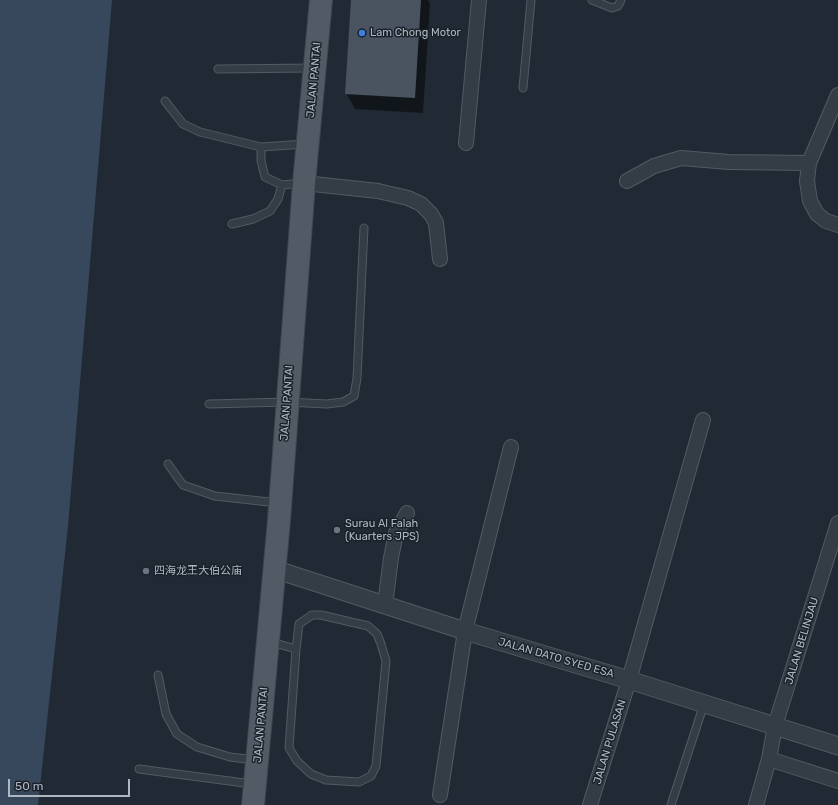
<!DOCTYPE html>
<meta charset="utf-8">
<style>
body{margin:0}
#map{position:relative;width:838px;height:805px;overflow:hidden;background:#212a34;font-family:Rubik,sans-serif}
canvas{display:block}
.scale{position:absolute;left:8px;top:779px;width:122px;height:18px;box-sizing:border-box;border:2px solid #aeb7c2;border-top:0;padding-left:5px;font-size:12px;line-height:14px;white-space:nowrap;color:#aeb7c2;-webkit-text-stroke:3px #1a212a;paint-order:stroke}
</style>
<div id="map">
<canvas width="838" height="805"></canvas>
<div class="scale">50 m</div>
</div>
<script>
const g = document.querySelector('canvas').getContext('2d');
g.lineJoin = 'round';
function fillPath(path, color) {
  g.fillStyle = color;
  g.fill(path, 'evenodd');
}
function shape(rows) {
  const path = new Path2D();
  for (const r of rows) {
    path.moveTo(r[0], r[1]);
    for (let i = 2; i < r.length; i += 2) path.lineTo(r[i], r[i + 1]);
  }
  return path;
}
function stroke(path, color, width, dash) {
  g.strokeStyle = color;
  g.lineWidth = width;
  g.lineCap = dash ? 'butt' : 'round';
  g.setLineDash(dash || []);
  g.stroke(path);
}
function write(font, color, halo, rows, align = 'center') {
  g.font = font + ' Rubik,"Noto Sans SC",sans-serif';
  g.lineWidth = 3;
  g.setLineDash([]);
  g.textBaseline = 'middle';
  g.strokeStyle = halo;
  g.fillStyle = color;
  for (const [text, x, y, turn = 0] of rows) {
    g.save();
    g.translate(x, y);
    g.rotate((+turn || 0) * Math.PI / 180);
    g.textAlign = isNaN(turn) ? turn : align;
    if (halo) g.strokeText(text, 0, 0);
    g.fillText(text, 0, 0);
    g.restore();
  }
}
const water = shape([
 [0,0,112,0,68,526,38,805,0,805]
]);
const shadow = shape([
 [352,0,428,0,430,4,423,113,355,109,346,93]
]);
const building = shape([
 [351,0,421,0,415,98,345,94]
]);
const service = shape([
 [592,0,612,8,618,6,621,0],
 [218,69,312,68],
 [523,88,531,0],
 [165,101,183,124,200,132,261,147,261,161,265,177,282,185,302,183],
 [261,147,305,144],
 [232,224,253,219,270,211,278,199,282,185],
 [209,404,287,402,327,404,343,402,354,396,357,378,364,228],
 [168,464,183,485,215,496,278,503],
 [312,615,321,615,368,626,377,634,381,644,386,661,376,766,371,776,359,782,326,780,311,774,297,761,289,748,296,649,299,624,312,615],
 [271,642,296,649],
 [158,675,166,714,177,734,197,747,230,757,255,760],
 [139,769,252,784],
 [671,805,704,704]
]);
const minor = shape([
 [838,95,809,163,807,181,810,201,817,214,826,221,838,225],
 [466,143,479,0],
 [627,181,654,166,681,158,729,162,809,163],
 [304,183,378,191,408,198,421,204,431,214,436,223,440,259],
 [385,605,391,558,396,533,407,513],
 [769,759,838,781],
 [440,795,465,631,511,447],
 [590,805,629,680,703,420],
 [756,805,769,759,775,726,838,523]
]);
const tertiary = shape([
 [274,569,465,631,629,680,838,746]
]);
const primary = shape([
 [253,805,279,520,304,183,321,0]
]);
const markers = [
 [362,33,4,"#3f7fe0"],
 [337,530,4,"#6b7280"],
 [146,571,4,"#6b7280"]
];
const poiNames = [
 ["Lam Chong Motor",370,33],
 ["Surau Al Falah",345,524],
 ["(Kuarters JPS)",345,537],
 ["四海龙王大伯公庙",154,571]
];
const streetNames = [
 ["JALAN PANTAI",314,80,-85],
 ["JALAN PANTAI",287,403,-86],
 ["JALAN BELINJAU",802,641,-73],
 ["JALAN DATO SYED ESA",556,658,16],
 ["JALAN PANTAI",261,725,-85],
 ["JALAN PULASAN",610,742,-73]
];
fillPath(water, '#38485c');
fillPath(shadow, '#0007');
fillPath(building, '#495460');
stroke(service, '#525a63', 9);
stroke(minor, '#525a63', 16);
stroke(tertiary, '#525a63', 19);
stroke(primary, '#3e454f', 24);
stroke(service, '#343c45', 7);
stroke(minor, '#343c45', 14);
stroke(tertiary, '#343c45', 17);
stroke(primary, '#525b65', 22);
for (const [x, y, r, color] of markers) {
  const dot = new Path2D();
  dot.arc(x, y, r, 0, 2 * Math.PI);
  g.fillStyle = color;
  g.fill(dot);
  stroke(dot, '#1a212a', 1.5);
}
write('11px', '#aeb7c2', '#1a212a', poiNames, 'left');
write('11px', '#aeb7c2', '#1a212a', streetNames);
</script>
